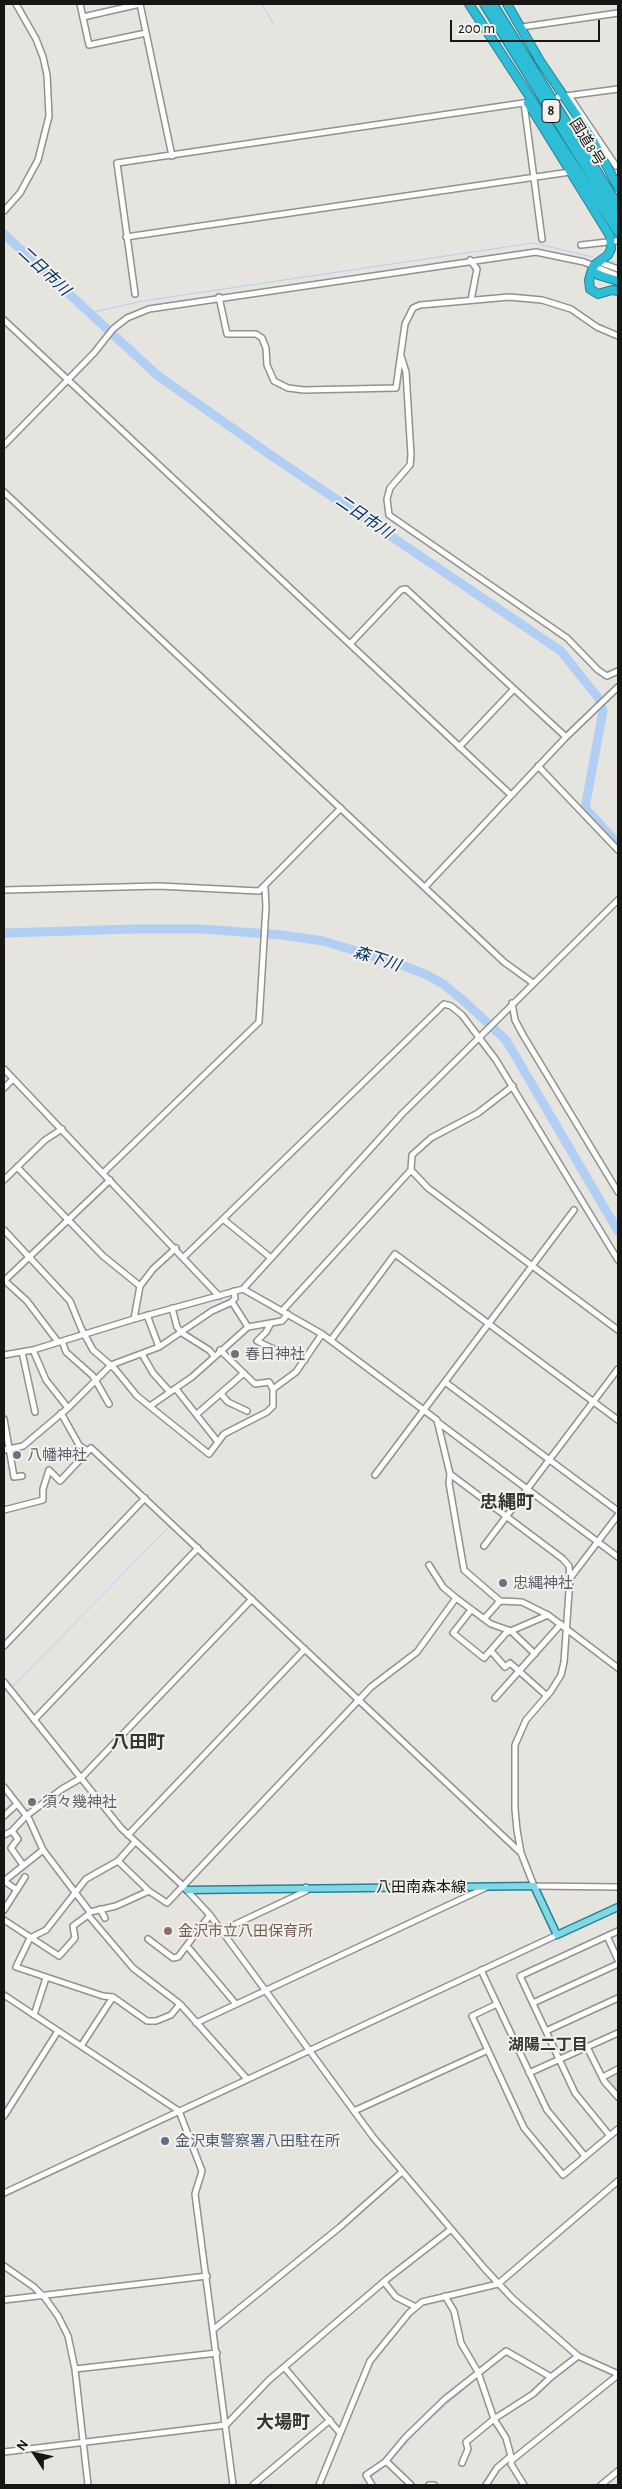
<!DOCTYPE html>
<meta charset="utf-8">
<style>
body{margin:0}
#map{position:relative;width:622px;height:2489px;overflow:hidden;background:#e5e4df;font-family:"Alegreya Sans",sans-serif}
canvas{display:block}
.frame{position:absolute;inset:0;border:5px solid #161614;pointer-events:none}
.north{position:absolute;left:10px;top:2429px;width:50px;height:50px;-webkit-text-stroke:4px #f2f1ed;paint-order:stroke;rotate:305deg;font-size:14px;font-weight:700;line-height:20px;text-align:center;color:#161614}
.north::after{content:'';display:block;margin:auto;width:18px;height:22px;background:#161614;clip-path:polygon(50% 0,100% 100%,50% 72%,0 100%)}
.scale{position:absolute;left:450px;top:20px;width:150px;height:22px;box-sizing:border-box;border:2px solid #161614;border-top:0;padding-left:6px;font-size:15px;line-height:18px;white-space:nowrap;color:#161614;-webkit-text-stroke:4px #f2f1ed;paint-order:stroke}
</style>
<div id="map">
<canvas width="622" height="2489"></canvas>
<div class="frame"></div>
<div class="north">N</div>
<div class="scale">200 m</div>
</div>
<script>
const g = document.querySelector('canvas').getContext('2d');
g.lineJoin = 'round';
function fillPath(path, color) {
  g.fillStyle = color;
  g.fill(path, 'evenodd');
}
function shape(rows) {
  const path = new Path2D();
  for (const r of rows) {
    path.moveTo(r[0], r[1]);
    for (let i = 2; i < r.length; i += 2) path.lineTo(r[i], r[i + 1]);
  }
  return path;
}
function stroke(path, color, width, dash) {
  g.strokeStyle = color;
  g.lineWidth = width;
  g.lineCap = dash ? 'butt' : 'round';
  g.setLineDash(dash || []);
  g.stroke(path);
}
function write(font, color, halo, rows, align = 'center') {
  g.font = font + ' "Alegreya Sans","Noto Sans JP",sans-serif';
  g.lineWidth = 4;
  g.setLineDash([]);
  g.textBaseline = 'middle';
  g.strokeStyle = halo;
  g.fillStyle = color;
  for (const [text, x, y, turn = 0] of rows) {
    g.save();
    g.translate(x, y);
    g.rotate((+turn || 0) * Math.PI / 180);
    g.textAlign = isNaN(turn) ? turn : align;
    if (halo) g.strokeText(text, 0, 0);
    g.fillText(text, 0, 0);
    g.restore();
  }
}
const built = shape([
 [618,2072,618,2093,607,2080,608,2077]
]);
const stream = shape([
 [262,4,274,25],
 [607,260,618,263],
 [89,313,143,301,533,243,593,257],
 [12,1687,170,1526],
 [4,1691,8,1689],
 [390,2461,424,2424,477,2378],
 [371,2477,387,2464],
 [357,2485,368,2479]
]);
const river = shape([
 [4,234,157,375,269,454,561,651,599,699,603,711,585,808,618,844],
 [4,933,135,929,202,929,282,935,323,941,399,964,427,975,443,984,464,1001,506,1040,618,1231]
]);
const minor = shape([
 [80,4,89,45,146,33],
 [140,4,172,156],
 [83,17,140,4],
 [522,27,618,13],
 [569,96,616,166],
 [558,97,618,89],
 [524,103,542,239],
 [4,211,20,193,38,160,49,116,47,75,43,57,36,39,16,4],
 [126,237,570,172],
 [581,245,616,241],
 [470,260,477,269,471,300],
 [599,262,618,269],
 [135,294,117,163,530,102],
 [219,297,227,334,256,334,262,338,266,348,267,365,274,381,288,388,304,390,396,388,405,324,413,308,420,305,509,297,542,300,571,309,597,327,618,336],
 [4,320,511,795],
 [401,356,406,372,411,455,410,465,390,488,387,499,389,515,567,638,598,670,607,676,618,671],
 [4,445,94,353,113,329,127,318,149,309,536,252,584,262,618,276],
 [4,492,504,962,533,983],
 [350,644,401,590,406,589,566,737],
 [459,747,514,689],
 [538,766,618,850],
 [425,887,566,737,618,687],
 [4,890,159,886,259,891,341,808],
 [512,1003,515,1020,523,1035,618,1192],
 [4,1069,219,1296],
 [4,1088,13,1079],
 [17,1167,103,1256,140,1286],
 [411,1170,428,1188,618,1330],
 [103,1173,259,1022,266,907,265,887],
 [4,1180,45,1140,62,1129],
 [223,1219,271,1258],
 [4,1230,70,1301,81,1328,93,1350,115,1369,137,1396,209,1454,224,1434,267,1412,273,1406,273,1389],
 [184,1257,444,1004,451,1006,462,1015,496,1060,618,1260],
 [4,1280,27,1301,58,1342],
 [4,1281,110,1180],
 [243,1289,322,1334,437,1420,450,1474,563,1559,569,1566,570,1578,564,1662,561,1675,551,1691,526,1720,515,1745,515,1809,517,1830,521,1853,534,1886,618,1887],
 [232,1302,248,1327],
 [172,1308,177,1327,182,1333,209,1350,214,1356],
 [282,1311,411,1170,412,1155,431,1138,478,1113,513,1086],
 [147,1315,159,1347],
 [134,1319,140,1286,153,1269,176,1248],
 [271,1323,266,1332,257,1341,280,1352,284,1350,305,1360],
 [331,1340,395,1254,618,1420],
 [62,1341,66,1352,93,1376,109,1404],
 [33,1350,46,1380,68,1408],
 [220,1350,255,1384,269,1382,273,1389,296,1372,322,1334],
 [22,1352,35,1412],
 [142,1354,153,1373,170,1392],
 [4,1355,33,1350,134,1319,243,1289,402,1114,618,900],
 [445,1382,618,1511],
 [176,1389,218,1442],
 [221,1394,228,1402,247,1411],
 [150,1406,192,1377,248,1327,282,1321,288,1314],
 [61,1413,79,1445,88,1451],
 [197,1414,244,1373],
 [4,1419,14,1477,22,1476],
 [439,1423,618,1557],
 [4,1450,23,1446,68,1408,111,1365,159,1347,212,1311,232,1302,235,1298,234,1291],
 [450,1474,449,1483,464,1570,500,1601,522,1602,548,1615,618,1668],
 [375,1475,574,1210],
 [4,1510,43,1500,43,1489,49,1470,60,1481,91,1448,521,1853],
 [484,1546,618,1369],
 [429,1565,443,1587,456,1598,491,1624,511,1631,535,1654],
 [571,1577,618,1515],
 [471,1610,453,1633,484,1658,506,1633,548,1615],
 [484,1619,500,1601],
 [4,1646,145,1498],
 [491,1651,505,1667,510,1663,547,1696],
 [4,1682,121,1828,182,1885,210,1915,373,2137,485,2269,513,2299,578,2356,618,2374],
 [495,1698,561,1624],
 [34,1720,198,1548],
 [4,1787,29,1819,43,1850,90,1912,88,1915,133,1968,180,2004,247,2079],
 [4,1816,16,1805],
 [12,1831,18,1839,11,1848,23,1865],
 [4,1835,12,1831,26,1816,62,1789,81,1778,252,1599],
 [128,1835,305,1649],
 [135,1842,118,1861,86,1879,46,1930,30,1938,16,1967,103,1996,113,1997,147,2021,156,2021,171,2015,180,2004],
 [118,1861,149,1891],
 [4,1881,43,1850],
 [4,1881,17,1890],
 [100,1909,105,1918],
 [4,1910,25,1877],
 [90,1912,116,1906,149,1891,167,1903,371,1687,417,1652,456,1598],
 [4,1920,59,1956,75,1938,73,1926,88,1915],
 [221,1931,306,1891,306,1887],
 [607,1936,618,1960],
 [148,1939,173,1958,178,1957,210,1915],
 [187,1946,236,2004],
 [481,1970,547,2110,585,2156],
 [4,1995,179,2111,202,2171,195,2194,233,2485],
 [533,2003,618,1964],
 [497,2004,472,2016,524,2128,563,2175,618,2129],
 [34,2015,46,1978],
 [196,2023,485,1888],
 [546,2031,618,1998],
 [81,2046,113,1997],
 [587,2047,604,2081,618,2097],
 [529,2073,618,2033],
 [603,2077,618,2069],
 [354,2111,488,2050],
 [4,2116,58,2031],
 [610,2136,575,2093,520,1976,618,1931],
 [4,2193,557,1935],
 [4,2266,34,2287,45,2298,58,2316,68,2336,75,2369,88,2485],
 [384,2282,396,2297,416,2307],
 [445,2296,454,2311,461,2343,478,2372,494,2419,506,2438,512,2460,511,2464,524,2485],
 [4,2300,207,2276],
 [214,2329,340,2227,402,2172],
 [284,2367,340,2433],
 [75,2369,217,2353],
 [4,2452,226,2425,269,2380,387,2279,450,2230],
 [512,2460,618,2375],
 [386,2461,411,2485],
 [462,2463,468,2449,466,2442,494,2419,533,2394,551,2377],
 [253,2485,330,2420],
 [319,2485,370,2361,409,2313,422,2302,498,2284,618,2181],
 [372,2485,366,2475,385,2462,405,2438,444,2400,506,2351,551,2377,578,2356],
 [429,2485,434,2485],
 [486,2485,497,2468,511,2456],
 [601,2485,618,2471]
]);
const major = shape([
 [187,1890,534,1886,557,1935,618,1907]
]);
const highway = shape([
 [469,4,618,232],
 [484,4,618,219],
 [493,4,618,205],
 [507,4,540,61,590,135,618,187],
 [528,103,610,236,611,249,608,255,593,266,589,280,590,289,598,294,612,290,618,291],
 [592,270,598,275,618,281]
]);
const markers = [
 [235,1354,5,"#6b7280"],
 [17,1455,5,"#6b7280"],
 [503,1583,5,"#6b7280"],
 [32,1802,5,"#6b7280"],
 [168,1931,5,"#8d6e63"],
 [165,2141,5,"#5c6f8a"]
];
const shields = [
 [551,111,18]
];
const shieldNames = [
 ["8",551,111]
];
const streetNames = [
 ["国道8号",587,142,58],
 ["八田南森本線",421,1887]
];
const worshipNames = [
 ["春日神社",245,1354],
 ["八幡神社",27,1455],
 ["忠縄神社",513,1583],
 ["須々幾神社",42,1802]
];
const educationNames = [
 ["金沢市立八田保育所",178,1931]
];
const serviceNames = [
 ["金沢東警察署八田駐在所",175,2141]
];
const waterNames = [
 ["二日市川",44,271,43],
 ["二日市川",364,517,34],
 ["森下川",377,959,18]
];
const neighbourhoodNames = [
 ["湖陽二丁目",548,2045]
];
const quarterNames = [
 ["忠縄町",507,1503],
 ["八田町",138,1743],
 ["大場町",283,2423]
];
fillPath(built, '#d9d7cb');
stroke(stream, '#b1cff4', 1);
stroke(river, '#b1cff4', 9);
stroke(minor, '#92918d', 8);
stroke(major, '#268393', 9);
stroke(highway, '#268393', 10);
stroke(minor, '#fff', 5);
stroke(major, '#82d7e7', 6);
stroke(highway, '#2ebdd7', 8);
for (const [x, y, r, color] of markers) {
  const dot = new Path2D();
  dot.arc(x, y, r, 0, 2 * Math.PI);
  g.fillStyle = color;
  g.fill(dot);
  stroke(dot, '#f2f1ed', 2);
}
for (const [x, y, w] of shields) {
  const box = new Path2D();
  box.roundRect(x - w / 2, y - 11.5, w, 23, 4);
  g.fillStyle = '#f2f1ed';
  g.fill(box);
  stroke(box, '#161614', 1);
}
write('bold 14px', '#161614', null, shieldNames);
write('15px', '#161614', '#f2f1ed', streetNames);
write('15px', '#5b616d', '#f2f1ed', worshipNames, 'left');
write('15px', '#785e54', '#f2f1ed', educationNames, 'left');
write('15px', '#4e5e75', '#f2f1ed', serviceNames, 'left');
write('italic 16px', '#003165', '#f2f1ed', waterNames);
write('bold 16px', '#363632', '#f2f1ed', neighbourhoodNames);
write('bold 18px', '#363632', '#f2f1ed', quarterNames);
</script>
